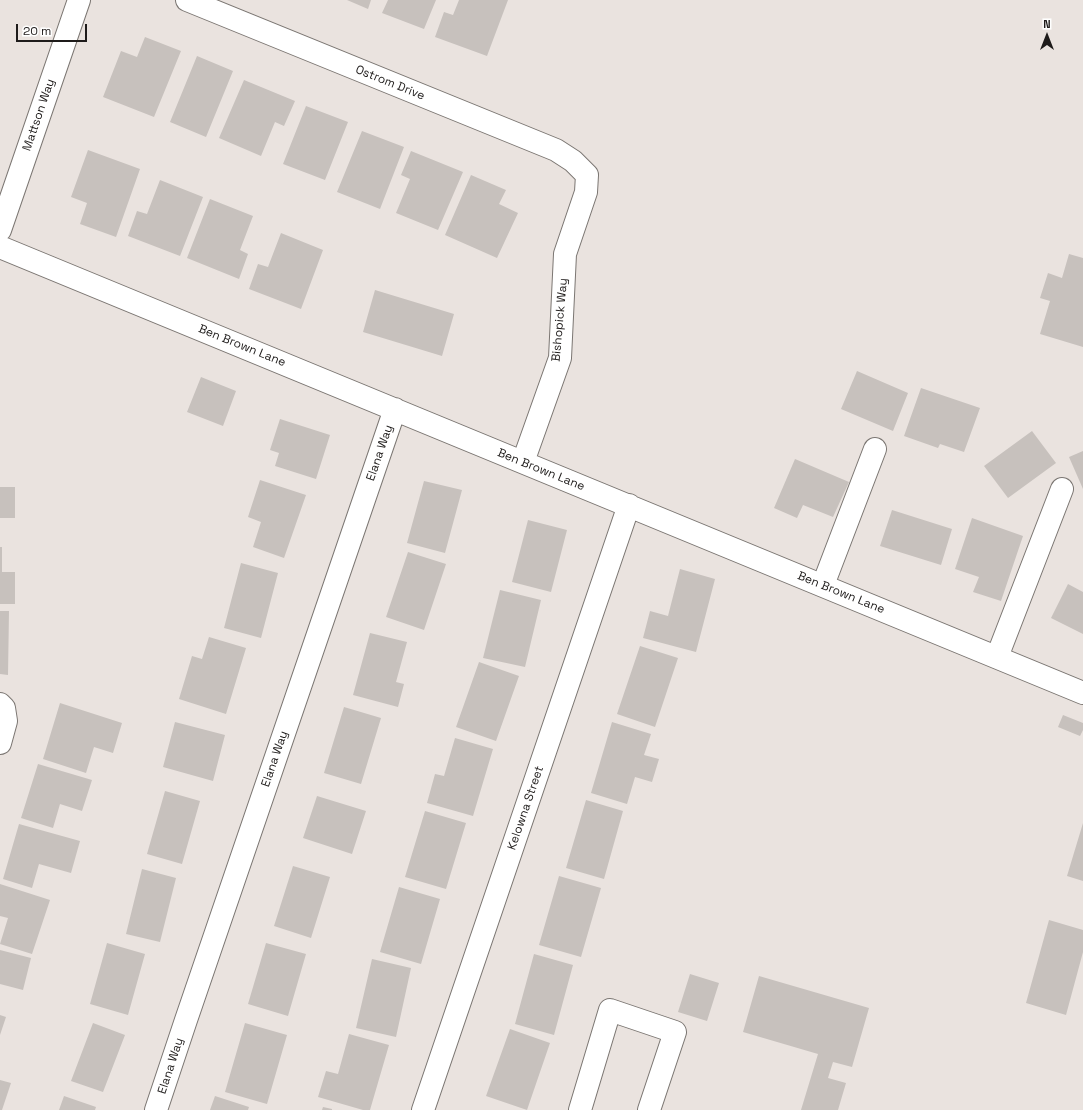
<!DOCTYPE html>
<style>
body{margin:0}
#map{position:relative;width:1083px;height:1110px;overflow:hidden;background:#eae3df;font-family:"Space Grotesk",sans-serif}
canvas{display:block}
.north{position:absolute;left:1027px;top:16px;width:40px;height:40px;-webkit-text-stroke:3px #fff;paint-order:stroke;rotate:0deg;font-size:11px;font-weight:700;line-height:16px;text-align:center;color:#1e1b1a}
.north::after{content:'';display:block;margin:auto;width:14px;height:18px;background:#1e1b1a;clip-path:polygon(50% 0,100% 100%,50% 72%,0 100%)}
.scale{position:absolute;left:16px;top:24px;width:71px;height:18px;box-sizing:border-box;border:2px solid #1e1b1a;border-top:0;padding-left:5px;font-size:12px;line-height:14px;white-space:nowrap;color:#1e1b1a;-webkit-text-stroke:3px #fff;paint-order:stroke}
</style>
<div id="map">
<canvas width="1083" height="1110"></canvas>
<div class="north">N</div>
<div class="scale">20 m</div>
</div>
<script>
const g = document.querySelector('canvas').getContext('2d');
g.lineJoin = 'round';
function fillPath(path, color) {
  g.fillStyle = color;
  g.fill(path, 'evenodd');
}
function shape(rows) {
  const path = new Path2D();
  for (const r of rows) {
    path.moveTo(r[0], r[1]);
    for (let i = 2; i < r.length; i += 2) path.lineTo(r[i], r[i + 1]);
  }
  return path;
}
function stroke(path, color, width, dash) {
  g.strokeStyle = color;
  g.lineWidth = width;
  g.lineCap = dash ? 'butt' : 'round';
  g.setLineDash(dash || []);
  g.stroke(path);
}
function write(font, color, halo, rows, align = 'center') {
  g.font = font + ' "Space Grotesk",sans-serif';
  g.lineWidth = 3;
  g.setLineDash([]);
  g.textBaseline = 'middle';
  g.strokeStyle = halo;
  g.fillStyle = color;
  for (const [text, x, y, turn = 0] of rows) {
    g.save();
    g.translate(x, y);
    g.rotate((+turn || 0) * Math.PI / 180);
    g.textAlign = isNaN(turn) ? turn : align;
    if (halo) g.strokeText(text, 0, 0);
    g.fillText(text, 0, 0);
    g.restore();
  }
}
const building = shape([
 [347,0,371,0,368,9],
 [388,0,436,0,424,29,382,13],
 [459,0,508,0,487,56,435,37,444,12,453,15],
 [145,37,181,51,154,117,103,97,121,51,137,57],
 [197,56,233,71,206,137,170,122],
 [244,80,295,101,284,126,275,122,261,156,219,138],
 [306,106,348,122,325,180,283,164],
 [362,131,404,147,380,209,337,192],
 [88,150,140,169,116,237,80,224,87,203,71,197],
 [411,151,463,172,438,230,396,213,410,179,401,175],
 [471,175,506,190,499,204,518,213,497,258,445,235],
 [160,180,203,197,180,256,128,236,137,211,147,214],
 [210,199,253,216,240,250,248,254,239,279,187,258],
 [281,233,323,250,301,309,249,289,258,264,268,267],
 [1069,254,1083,258,1083,347,1040,334,1050,301,1040,298,1048,273,1062,278],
 [375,290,454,314,442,356,363,332],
 [857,371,908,393,893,431,841,409],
 [201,377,236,391,223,426,187,412],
 [921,388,980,408,964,452,940,444,938,448,904,436],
 [280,419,330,435,316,479,275,466,279,453,270,450],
 [1032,431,1056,463,1008,498,984,466],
 [1083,451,1083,489,1069,457],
 [795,459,849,482,833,517,803,505,797,518,774,508],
 [260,480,306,495,284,558,253,547,261,522,248,517],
 [424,481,462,490,445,553,407,543],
 [0,487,15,487,15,518,0,518],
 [892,510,952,529,941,565,880,546],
 [972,518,1023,536,1001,601,973,592,979,577,955,569],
 [528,520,567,530,551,592,512,582],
 [0,547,2,547,2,572,15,572,15,604,0,604],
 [408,552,446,564,424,630,386,617],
 [241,563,278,573,261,638,224,628],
 [680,569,715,579,696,652,643,638,650,611,668,616],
 [1068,584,1083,592,1083,634,1051,618],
 [500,590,541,600,525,667,483,658],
 [0,611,9,611,8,675,0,674],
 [370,633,407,642,396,682,404,684,398,707,353,695],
 [209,637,246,648,226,714,179,699,192,656,202,659],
 [640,646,678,658,655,727,617,714],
 [479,662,519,676,496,741,456,727],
 [60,703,122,723,113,753,94,747,86,773,43,759],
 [344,707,381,718,361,784,324,773],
 [1063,715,1083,723,1083,730,1080,736,1058,727],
 [175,722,225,735,213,781,163,767],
 [612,722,651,734,644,755,659,759,652,782,635,777,627,804,591,793],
 [455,738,493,749,473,816,427,803,435,774,444,776],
 [38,764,92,780,82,811,60,804,53,828,21,818],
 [165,791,200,801,182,864,147,854],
 [317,796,366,811,352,854,303,838],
 [586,800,623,811,604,879,566,868],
 [425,811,466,823,446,889,405,877],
 [1083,823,1083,881,1067,876],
 [19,824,80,841,71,873,39,864,32,888,3,879],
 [293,866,330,877,311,938,274,926],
 [142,869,176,878,160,942,126,934],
 [559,876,601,888,581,957,539,945],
 [0,884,50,900,32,954,0,944,8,918,0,916],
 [399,887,440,899,421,964,380,952],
 [1049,920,1083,930,1083,952,1066,1015,1026,1003],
 [107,943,145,954,128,1015,90,1004],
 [266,943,306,954,288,1016,248,1004],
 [0,950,31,958,23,990,0,984],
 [534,954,573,965,554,1035,515,1024],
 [372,959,411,968,396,1037,356,1028],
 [690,974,719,983,707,1021,678,1012],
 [759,976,869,1008,852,1067,833,1062,828,1078,846,1083,838,1110,801,1110,818,1054,743,1032],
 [0,1015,6,1017,0,1035],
 [93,1023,125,1035,103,1092,71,1081],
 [245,1023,287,1035,267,1104,225,1092],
 [510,1029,550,1043,527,1110,486,1096],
 [349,1034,389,1045,370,1110,363,1110,318,1097,326,1071,338,1074],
 [0,1080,11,1083,2,1110,0,1110],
 [64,1096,96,1107,95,1110,59,1110],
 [215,1096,249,1107,248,1110,210,1110],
 [323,1107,332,1109,332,1110,322,1110]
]);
const minor = shape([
 [187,0,556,150,573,161,587,175,586,192,565,254,560,358,523,462],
 [0,230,79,0],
 [0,247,1083,693],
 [823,585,875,449],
 [997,657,1062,489],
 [0,704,4,708,6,721,0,743],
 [156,1110,186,1020,395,409],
 [423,1110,629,505],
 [580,1110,610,1010,675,1032,649,1110]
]);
const streetNames = [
 ["Ostrom Drive",390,83,22],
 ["Mattson Way",39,115,-71],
 ["Bishopick Way",560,320,-85],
 ["Ben Brown Lane",242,346,22],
 ["Elana Way",380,453,-71],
 ["Ben Brown Lane",541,470,22],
 ["Ben Brown Lane",841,593,22],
 ["Elana Way",275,759,-71],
 ["Kelowna Street",526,808,-71],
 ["Elana Way",171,1066,-72]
];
fillPath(building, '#c7c1bd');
stroke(minor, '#7b7672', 24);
stroke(minor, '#fff', 22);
write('12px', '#1e1b1a', '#fff', streetNames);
</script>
